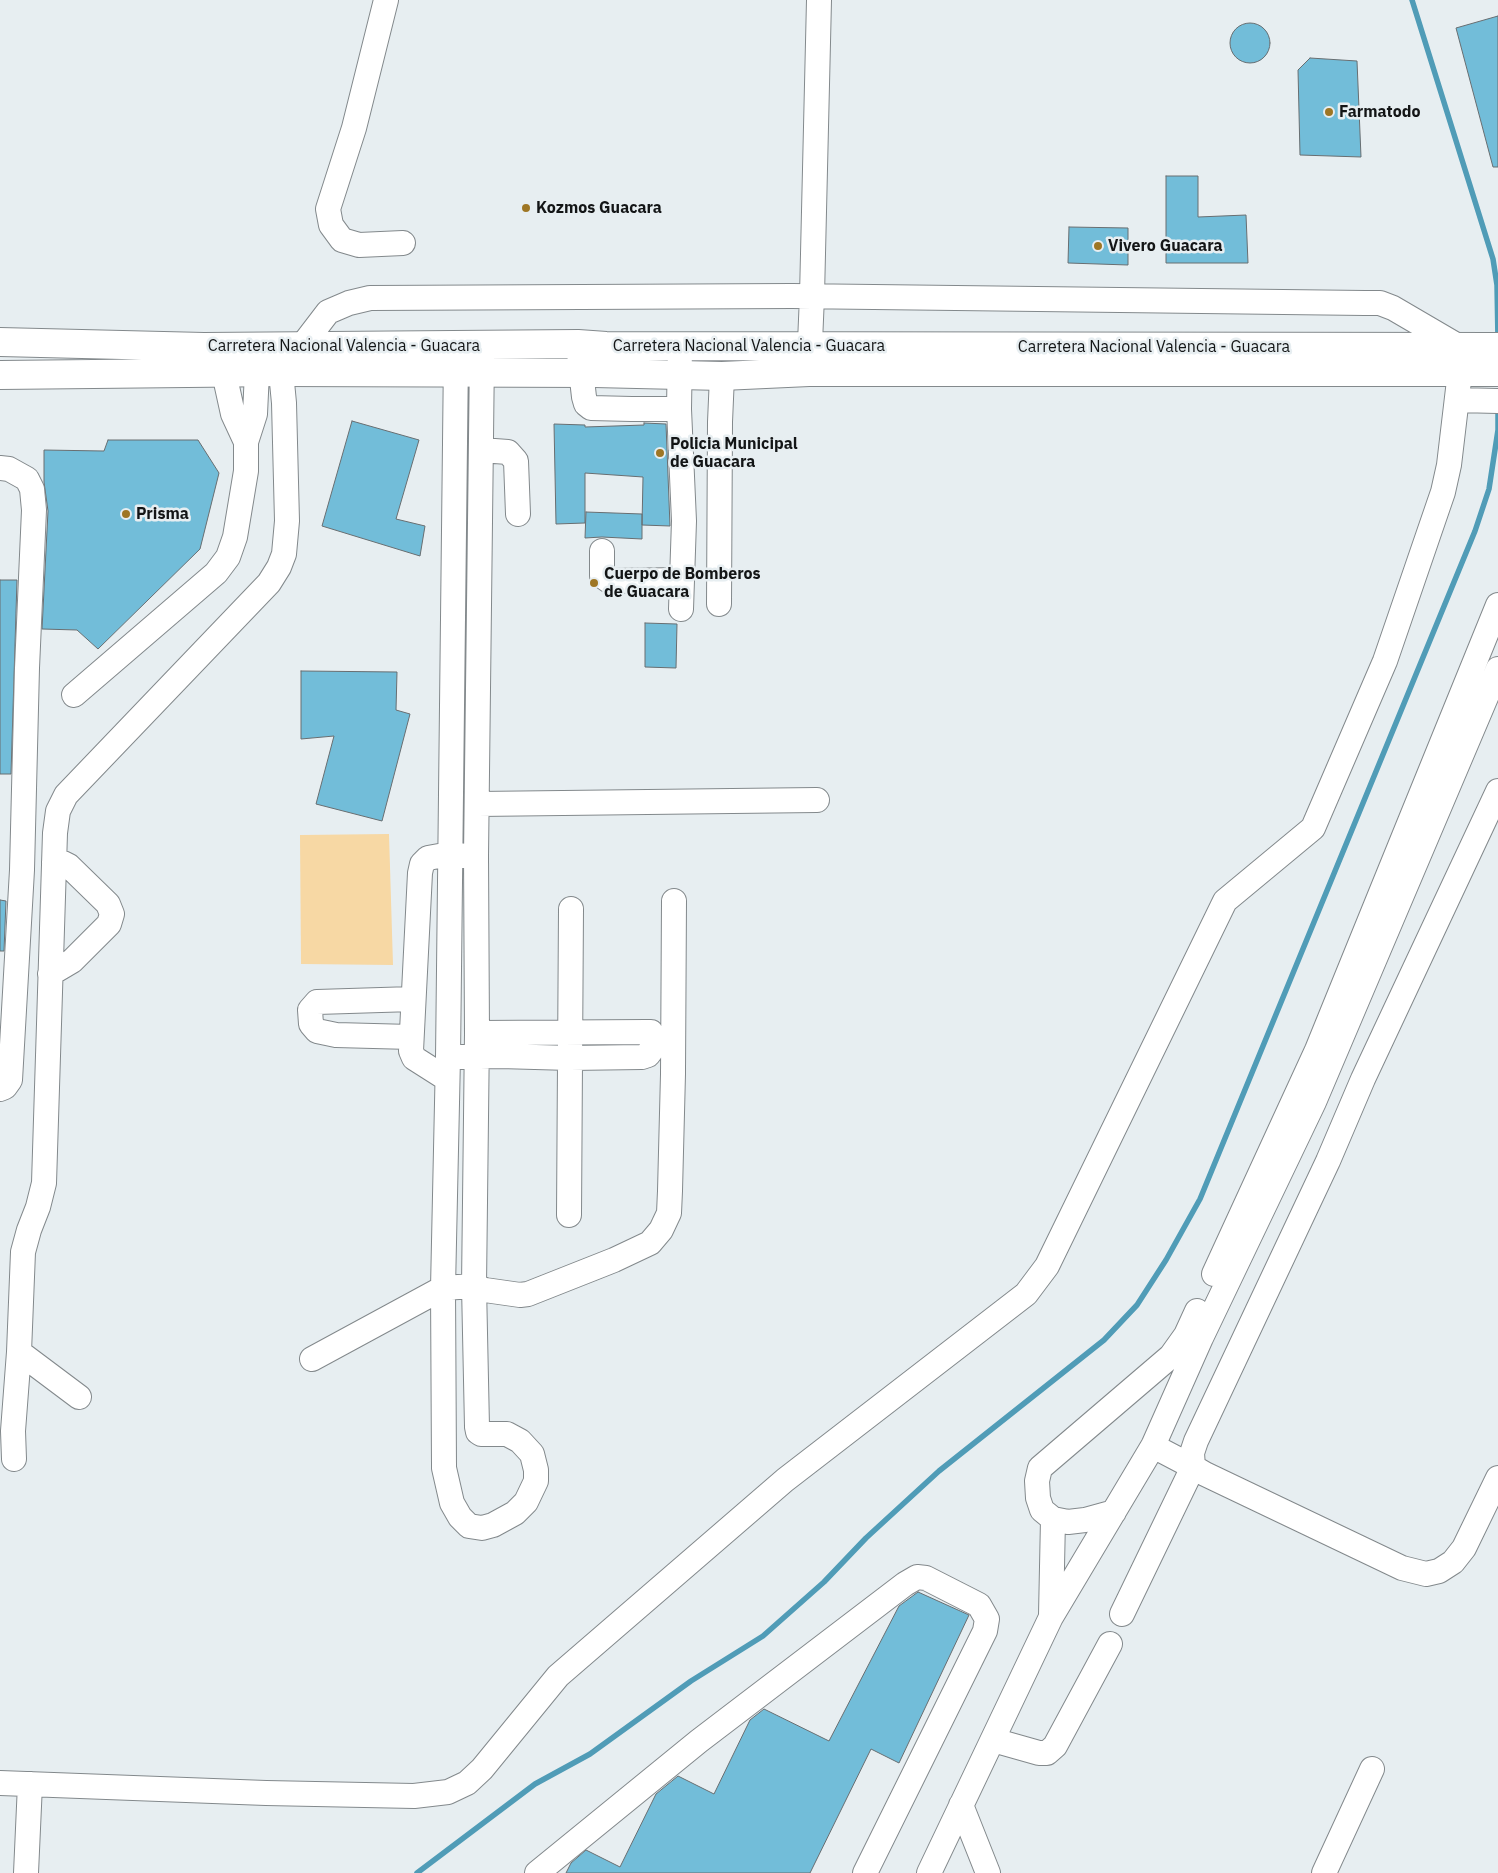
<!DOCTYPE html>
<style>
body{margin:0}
canvas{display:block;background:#e7eef1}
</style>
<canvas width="1498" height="1873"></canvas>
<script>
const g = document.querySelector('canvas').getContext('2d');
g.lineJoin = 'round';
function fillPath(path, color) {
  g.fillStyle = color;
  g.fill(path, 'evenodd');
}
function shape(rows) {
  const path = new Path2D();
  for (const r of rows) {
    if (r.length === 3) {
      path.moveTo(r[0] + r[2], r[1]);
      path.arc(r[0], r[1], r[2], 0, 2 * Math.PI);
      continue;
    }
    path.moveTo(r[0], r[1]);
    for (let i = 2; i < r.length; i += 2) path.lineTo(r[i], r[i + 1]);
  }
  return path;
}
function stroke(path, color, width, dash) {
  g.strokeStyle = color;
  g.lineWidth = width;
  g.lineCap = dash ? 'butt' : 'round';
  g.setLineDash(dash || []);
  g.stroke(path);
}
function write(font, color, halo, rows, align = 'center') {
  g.font = font + ' "IBM Plex Sans",sans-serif';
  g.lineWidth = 5;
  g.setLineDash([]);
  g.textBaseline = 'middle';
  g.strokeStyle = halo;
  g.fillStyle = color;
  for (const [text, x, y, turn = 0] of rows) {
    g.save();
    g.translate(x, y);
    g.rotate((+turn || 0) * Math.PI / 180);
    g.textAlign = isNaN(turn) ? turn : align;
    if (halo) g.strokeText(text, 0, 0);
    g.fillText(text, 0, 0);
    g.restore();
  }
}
const green = shape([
 [389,834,393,965,301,964,300,835]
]);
const stream = shape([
 [1412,0,1493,259,1497,285,1498,341],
 [417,1873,535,1784,590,1754,691,1681,763,1636,824,1582,866,1538,939,1471,1104,1340,1137,1305,1166,1260,1200,1199,1475,531,1489,489,1498,430,1498,405]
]);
const building = shape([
 [1498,16,1498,167,1493,167,1456,28,1498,16],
 [1250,43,20],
 [1310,58,1357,61,1361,157,1300,155,1298,70,1310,58],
 [1166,176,1198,176,1198,217,1246,215,1248,263,1166,263,1166,176],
 [1069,227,1128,228,1128,265,1068,263,1069,227],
 [352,421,419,440,396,519,425,526,420,556,322,526,352,421],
 [644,423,666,424,670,526,642,525,643,477,585,473,585,523,556,524,554,424,585,425,585,427,644,425,644,423],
 [108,440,198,440,219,473,200,549,98,649,77,630,42,629,48,511,44,482,44,450,104,451,108,440],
 [586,512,642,514,642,539,602,537,585,538,586,512],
 [0,580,17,580,11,774,0,774,0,580],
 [645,623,677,624,676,668,645,667,645,623],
 [301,671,397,672,396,710,410,714,382,821,316,804,334,736,301,739,301,671],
 [0,900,6,901,4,951,0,951,0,900],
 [918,1592,969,1615,899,1763,871,1749,810,1873,566,1873,571,1863,586,1850,620,1867,656,1794,678,1776,714,1794,750,1720,764,1709,829,1741,899,1606,918,1592]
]);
const minor = shape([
 [386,0,354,128,328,209,331,225,342,240,359,245,403,243],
 [578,344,584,397,586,404,591,408,632,409,679,409,680,346],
 [456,355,448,1057,443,1288,444,1468,452,1503,460,1517,469,1526,482,1528,493,1525,515,1513,526,1502,536,1481,536,1470,532,1454,520,1441,507,1434,481,1434,478,1432,477,1427,474,1286,477,1033,476,856,482,354],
 [809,366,812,296,819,0],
 [224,373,233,414,246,442],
 [1457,400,1498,401],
 [481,450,508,452,516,461,518,514],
 [0,468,9,469,27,479,32,489,34,510,27,668,22,870,10,1080,5,1087,0,1089],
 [602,551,602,576,609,581,682,580,684,521,679,409],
 [719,604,720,422,722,376],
 [681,609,682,580],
 [74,695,216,573,228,557,235,537,246,471,246,442,255,414,257,372],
 [1498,791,1363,1079,1328,1161,1196,1441,1192,1453,1193,1467,1205,1474,1402,1568,1426,1574,1439,1571,1453,1562,1464,1548,1498,1478],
 [478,804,817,800],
 [50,974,72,961,109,924,112,914,108,904,69,866,63,863,54,862],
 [411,1037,336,1035,317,1031,311,1024,310,1010,317,1002,413,999],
 [460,1057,500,1056,570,1058,642,1057,648,1055,651,1051,653,1037,651,1032,647,1032,477,1033],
 [447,1079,414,1058,411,1051,420,873,422,864,428,858,450,854,465,856],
 [569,1215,571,909],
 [1214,1274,1317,1050,1498,605],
 [19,1352,79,1397],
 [312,1359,443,1288,474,1286,485,1290,520,1295,528,1294,614,1260,650,1243,661,1230,669,1213,670,1191,673,1074,674,901],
 [14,1459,13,1431,19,1352,23,1252,29,1230,38,1207,44,1183,55,833,58,811,66,795,269,583,279,567,284,554,287,521,284,403,281,372],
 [1114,1512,1085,1520,1068,1522,1053,1519,1042,1510,1038,1498,1037,1481,1040,1468,1171,1356,1186,1335,1197,1311],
 [1122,1614,1193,1467,1153,1446],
 [1051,1615,1053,1519],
 [993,1740,1039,1753,1047,1753,1055,1746,1110,1644],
 [0,1783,266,1793,414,1796,448,1792,467,1783,482,1769,558,1676,785,1480,1026,1294,1047,1266,1225,901,1313,828,1385,661,1443,492,1449,465,1460,372,1458,346,1393,308,1380,303,1365,303,792,296,370,298,349,303,328,312,302,346],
 [961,1805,988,1873],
 [26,1873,30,1784],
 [537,1873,699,1741,905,1584,917,1577,926,1578,979,1605,987,1619,985,1631,865,1873],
 [929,1873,1051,1617,1153,1446,1201,1338,1314,1102,1498,669],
 [1324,1873,1372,1769]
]);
const major = shape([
 [0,342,204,347,578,344,606,346,1498,347],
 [0,375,281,372,594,373,722,376,809,372,1498,372]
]);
const markers = [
 [1329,112,5,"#9e7624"],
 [526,208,5,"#9e7624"],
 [1098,246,5,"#9e7624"],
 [660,453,5,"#9e7624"],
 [126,514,5,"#9e7624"],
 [594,583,5,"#9e7624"]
];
const poiNames = [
 ["Farmatodo",1339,112],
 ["Kozmos Guacara",536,208],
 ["Vivero Guacara",1108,246],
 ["Policia Municipal",670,444],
 ["de Guacara",670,462],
 ["Prisma",136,514],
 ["Cuerpo de Bomberos",604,574],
 ["de Guacara",604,592]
];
const streetNames = [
 ["Carretera Nacional Valencia - Guacara",344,346],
 ["Carretera Nacional Valencia - Guacara",749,346],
 ["Carretera Nacional Valencia - Guacara",1154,347]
];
fillPath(green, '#f7d8a4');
stroke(stream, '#509cb7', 5.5);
fillPath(building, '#72bdd9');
stroke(building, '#686e71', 1);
stroke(minor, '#83898c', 26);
stroke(major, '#83898c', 30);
stroke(minor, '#fff', 24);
stroke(major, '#fff', 28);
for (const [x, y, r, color] of markers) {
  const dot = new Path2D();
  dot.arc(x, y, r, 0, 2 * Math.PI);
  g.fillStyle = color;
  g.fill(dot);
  stroke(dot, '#e7eef1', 2);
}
write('bold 16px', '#131516', '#e7eef1', poiNames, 'left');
write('16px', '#131516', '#e7eef1', streetNames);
</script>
